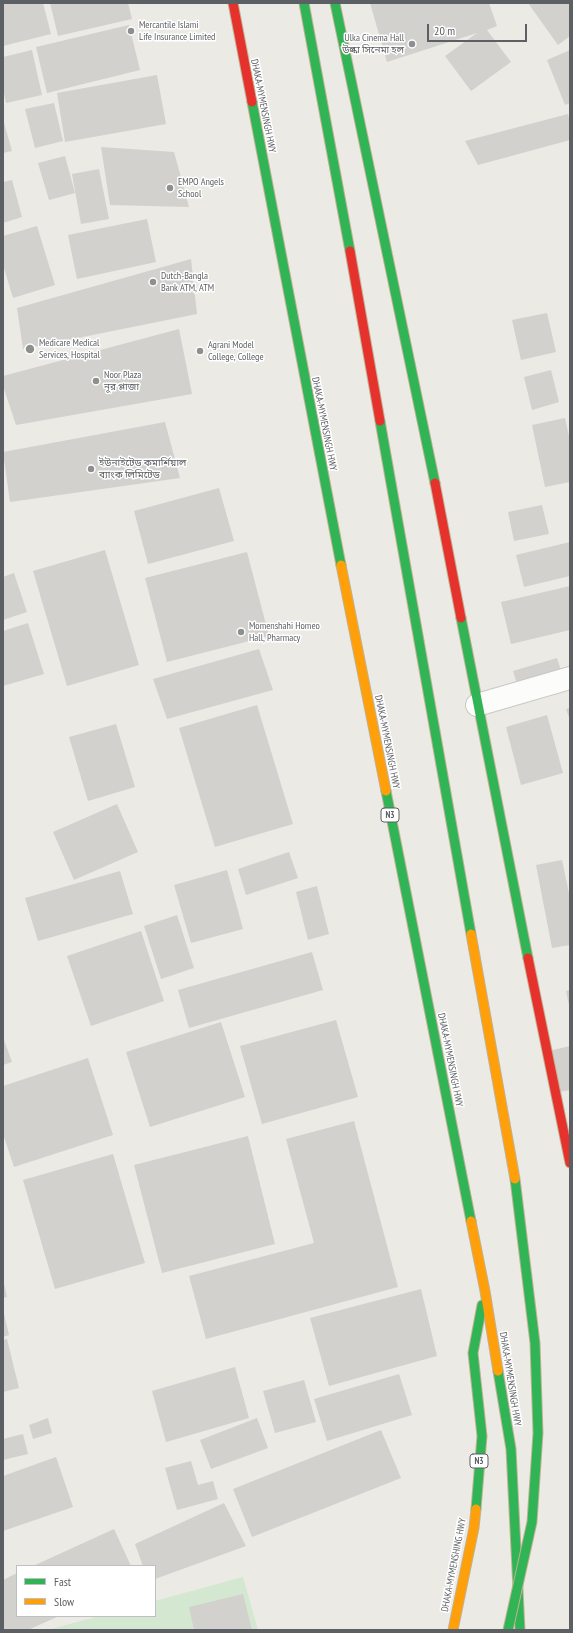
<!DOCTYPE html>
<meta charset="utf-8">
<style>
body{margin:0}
#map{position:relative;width:573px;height:1633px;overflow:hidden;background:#ebeae5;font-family:"PT Sans Narrow",sans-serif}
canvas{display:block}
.frame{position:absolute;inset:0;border:4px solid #5c5f63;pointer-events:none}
.legend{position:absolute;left:16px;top:1565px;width:140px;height:52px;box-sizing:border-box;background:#fff;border:1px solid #bebfc1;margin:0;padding:5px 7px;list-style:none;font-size:12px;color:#5c5f63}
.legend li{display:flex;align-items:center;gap:8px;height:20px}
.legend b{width:20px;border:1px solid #bebfc1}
.scale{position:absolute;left:427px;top:24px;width:100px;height:18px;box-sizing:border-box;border:2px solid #5c5f63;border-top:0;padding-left:5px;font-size:12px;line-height:14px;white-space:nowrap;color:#5c5f63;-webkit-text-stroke:3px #fff;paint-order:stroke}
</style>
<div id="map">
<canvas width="573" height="1633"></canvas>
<div class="frame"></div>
<ul class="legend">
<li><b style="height:5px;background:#30b455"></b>Fast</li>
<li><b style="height:5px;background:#ff9f0a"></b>Slow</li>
</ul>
<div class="scale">20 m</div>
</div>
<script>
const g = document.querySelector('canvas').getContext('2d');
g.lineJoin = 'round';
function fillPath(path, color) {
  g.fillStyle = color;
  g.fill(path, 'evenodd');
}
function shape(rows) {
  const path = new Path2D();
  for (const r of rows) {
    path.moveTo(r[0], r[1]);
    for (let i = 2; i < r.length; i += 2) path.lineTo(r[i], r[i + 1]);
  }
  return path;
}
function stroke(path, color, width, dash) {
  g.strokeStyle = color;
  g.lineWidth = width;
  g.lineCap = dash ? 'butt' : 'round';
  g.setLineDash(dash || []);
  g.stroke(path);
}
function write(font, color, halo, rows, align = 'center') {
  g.font = font + ' "PT Sans Narrow","Noto Sans Bengali",sans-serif';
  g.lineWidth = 3;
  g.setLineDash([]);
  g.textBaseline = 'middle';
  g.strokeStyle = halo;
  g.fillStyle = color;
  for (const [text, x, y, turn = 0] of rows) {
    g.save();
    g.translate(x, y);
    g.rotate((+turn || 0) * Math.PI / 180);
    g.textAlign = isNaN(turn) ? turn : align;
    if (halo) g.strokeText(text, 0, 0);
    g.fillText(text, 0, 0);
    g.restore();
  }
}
const green = shape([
 [243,1577,258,1630,48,1630,99,1616,155,1616,155,1601]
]);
const building = shape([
 [3,3,43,3,51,34,3,46],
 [50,3,128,3,132,19,58,36],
 [370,3,489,3,497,26,487,30,511,62,471,91,445,56,477,33,387,62],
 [528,3,570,3,570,36,558,45],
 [129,25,140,70,47,93,36,47],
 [32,50,42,95,6,103,3,89,3,57],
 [570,50,570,103,565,105,547,60],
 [157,75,166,124,65,142,57,93],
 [54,103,63,141,35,148,25,109],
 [568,114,570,122,570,140,478,165,465,141],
 [3,119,12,151,3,153],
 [101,147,174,152,189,207,110,205],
 [65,156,75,193,49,200,38,163],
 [99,169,109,219,81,224,72,174],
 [12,180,22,217,3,223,3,182],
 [147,219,156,262,77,279,68,235],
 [37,226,55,285,13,298,3,265,3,236],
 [191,259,197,314,23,349,17,308],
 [547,313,556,352,521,360,512,320],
 [179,329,192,394,16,425,3,386,3,376],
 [551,370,559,402,532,410,524,377],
 [565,418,570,441,570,482,545,487,532,425],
 [165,422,180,478,10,502,3,452],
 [219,488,234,541,148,564,134,511],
 [542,505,549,534,514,541,508,512],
 [570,542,570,576,524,587,516,555],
 [105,550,139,665,67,686,33,571],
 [247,552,269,636,167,662,145,578],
 [14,573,27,612,3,620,3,577],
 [570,586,570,630,511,644,501,602],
 [28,623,44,674,3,686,3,631],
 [259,649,273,690,167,719,153,679],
 [557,658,562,674,518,687,513,671],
 [257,705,293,824,215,847,179,728],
 [570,708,570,720,566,709],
 [547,715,563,773,521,785,506,727],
 [116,724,135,787,88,801,69,737],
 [117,804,138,852,74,880,53,832],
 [289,852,298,878,246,895,238,869],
 [562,860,570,898,570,945,552,948,536,865],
 [227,870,243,929,191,943,174,885],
 [120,871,133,914,38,941,25,898],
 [317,886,329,934,308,940,296,892],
 [177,915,194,968,161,979,144,926],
 [141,931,164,1001,91,1026,67,956],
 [312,952,323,990,189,1028,178,990],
 [570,990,570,1005,569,1005,566,991],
 [336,1020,358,1097,262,1124,240,1046],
 [221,1022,245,1097,150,1127,126,1052],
 [3,1037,12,1062,3,1065],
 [570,1046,570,1090,559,1092,549,1051],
 [88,1058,113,1135,14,1167,3,1134,3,1086],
 [354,1121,398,1287,206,1339,189,1276,314,1243,286,1139],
 [248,1136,275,1244,162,1273,134,1165],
 [113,1154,145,1263,55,1289,23,1180],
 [3,1279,7,1297,3,1298],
 [421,1289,437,1356,329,1386,310,1318],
 [3,1309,9,1335,3,1337],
 [7,1339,19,1388,3,1392,3,1340],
 [235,1367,249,1418,166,1442,152,1391],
 [399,1374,412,1415,327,1441,314,1399],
 [304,1380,316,1422,275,1433,263,1391],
 [48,1418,52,1433,33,1439,29,1425],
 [257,1418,268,1448,211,1469,200,1440],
 [381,1430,401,1478,252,1537,233,1489],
 [23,1434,28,1454,3,1460,3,1439],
 [56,1457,73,1507,3,1531,3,1476],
 [191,1461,198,1485,213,1481,218,1499,177,1510,165,1468],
 [224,1503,246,1546,155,1579,155,1566,143,1566,135,1544],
 [114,1529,131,1566,33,1566],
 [17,1573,17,1616,59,1616,28,1630,3,1630,3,1580],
 [243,1594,252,1630,194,1630,189,1607]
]);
const street = shape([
 [477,705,570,678]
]);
const fast = shape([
 [335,3,435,483],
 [252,102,341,565],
 [461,618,528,958],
 [386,791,471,1221],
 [498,1371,511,1449,520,1630],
 [476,1509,482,1436,473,1353,482,1305]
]);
const slow = shape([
 [341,565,386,791],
 [471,1221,485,1291,498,1371],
 [453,1630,474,1528,476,1509]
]);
const jam = shape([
 [233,3,252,102],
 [435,483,461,618],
 [528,958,570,1163]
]);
const fastBridge = shape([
 [304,3,350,251],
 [380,421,471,934],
 [508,1630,532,1522,538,1433,535,1343,515,1179]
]);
const slowBridge = shape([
 [471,934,515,1179]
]);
const jamBridge = shape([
 [350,251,380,421]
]);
const markers = [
 [131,31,4,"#8e9090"],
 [412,44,4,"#8e9090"],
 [170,188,4,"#8e9090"],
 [153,282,4,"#8e9090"],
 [30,349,5,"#8e9090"],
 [200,351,4,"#8e9090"],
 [96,381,4,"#8e9090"],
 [91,469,4,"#8e9090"],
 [241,632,4,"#8e9090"]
];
const shields = [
 [390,815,18],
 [479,1461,18]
];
const shieldNames = [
 ["N3",390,815],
 ["N3",479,1461]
];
const poiNames = [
 ["Mercantile Islami",139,25],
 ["Life Insurance Limited",139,37],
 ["Ulka Cinema Hall",404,38,"right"],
 ["উল্কা সিনেমা হল",404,50,"right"],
 ["EMPO Angels",178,182],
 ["School",178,194],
 ["Dutch-Bangla",161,276],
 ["Bank ATM, ATM",161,288],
 ["Medicare Medical",39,343],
 ["Services, Hospital",39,355],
 ["Agrani Model",208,345],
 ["College, College",208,357],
 ["Noor Plaza",104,375],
 ["নূর প্লাজা",104,387],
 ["ইউনাইটেড কমার্শিয়াল",99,463],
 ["ব্যাংক লিমিটেড",99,475],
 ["Momenshahi Homeo",249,626],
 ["Hall, Pharmacy",249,638]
];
const streetNames = [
 ["DHAKA-MYMENSINGH HWY",263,106,79],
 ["DHAKA-MYMENSINGH HWY",324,424,79],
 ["DHAKA-MYMENSINGH HWY",387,742,79],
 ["DHAKA-MYMENSINGH HWY",450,1060,79],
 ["DHAKA-MYMENSINGH HWY",510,1379,81],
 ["DHAKA-MYMENSHING HWY",454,1565,-79]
];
fillPath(green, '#d4e7d1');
fillPath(building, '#d2d1ce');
stroke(street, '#c7c7c6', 24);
stroke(fast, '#c1b294', 11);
stroke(slow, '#c1b294', 11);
stroke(jam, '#c1b294', 11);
stroke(street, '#fcfcfb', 22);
stroke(fast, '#30b455', 9);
stroke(slow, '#ff9f0a', 9);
stroke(jam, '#e5322d', 9);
stroke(fastBridge, '#c1b294', 11, []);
stroke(slowBridge, '#c1b294', 11, []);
stroke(jamBridge, '#c1b294', 11, []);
stroke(fastBridge, '#30b455', 9);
stroke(slowBridge, '#ff9f0a', 9);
stroke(jamBridge, '#e5322d', 9);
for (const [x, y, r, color] of markers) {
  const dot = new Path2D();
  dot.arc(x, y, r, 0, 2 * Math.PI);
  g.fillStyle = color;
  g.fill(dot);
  stroke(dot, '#fff', 1.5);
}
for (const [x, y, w] of shields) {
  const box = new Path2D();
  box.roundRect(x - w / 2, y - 7, w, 14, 3);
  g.fillStyle = '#fff';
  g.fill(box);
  stroke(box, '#5c5f63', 1);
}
write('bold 9px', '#5c5f63', null, shieldNames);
write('10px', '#5c5f63', '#fff', poiNames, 'left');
write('10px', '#5c5f63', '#fff', streetNames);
</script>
